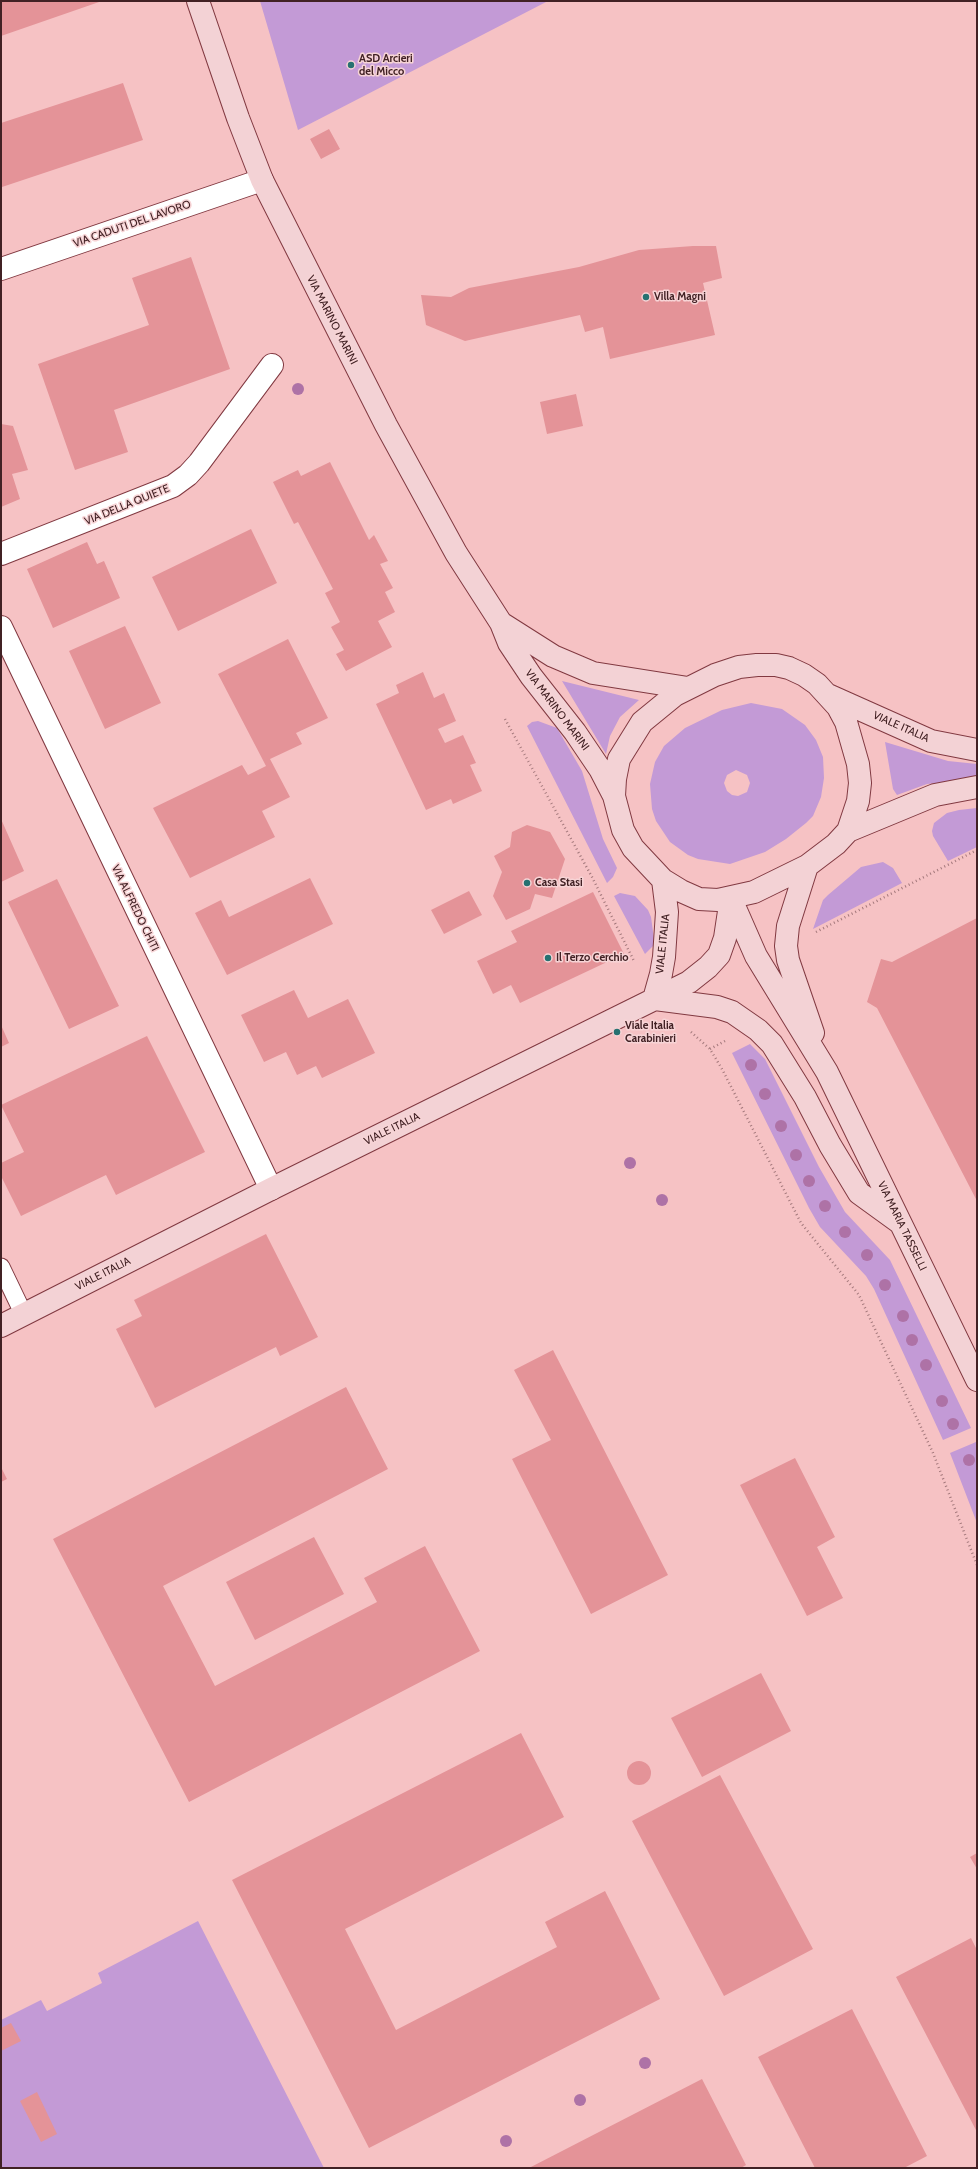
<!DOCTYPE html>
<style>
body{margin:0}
#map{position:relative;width:978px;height:2169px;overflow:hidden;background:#f6c2c4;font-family:Cabin,sans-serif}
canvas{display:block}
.frame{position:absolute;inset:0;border:2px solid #412124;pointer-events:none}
</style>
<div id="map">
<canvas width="978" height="2169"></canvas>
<div class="frame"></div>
</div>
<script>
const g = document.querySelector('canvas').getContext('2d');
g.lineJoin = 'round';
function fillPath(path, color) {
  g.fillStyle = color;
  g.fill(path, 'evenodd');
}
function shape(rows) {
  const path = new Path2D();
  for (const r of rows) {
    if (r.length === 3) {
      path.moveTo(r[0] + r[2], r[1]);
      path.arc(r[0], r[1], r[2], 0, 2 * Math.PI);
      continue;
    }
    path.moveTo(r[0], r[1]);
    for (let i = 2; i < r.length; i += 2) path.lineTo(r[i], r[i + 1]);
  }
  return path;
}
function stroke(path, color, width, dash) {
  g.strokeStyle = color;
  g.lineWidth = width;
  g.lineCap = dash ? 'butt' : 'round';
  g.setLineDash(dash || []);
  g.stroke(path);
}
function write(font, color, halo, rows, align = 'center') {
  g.font = font + ' Cabin,sans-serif';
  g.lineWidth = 3;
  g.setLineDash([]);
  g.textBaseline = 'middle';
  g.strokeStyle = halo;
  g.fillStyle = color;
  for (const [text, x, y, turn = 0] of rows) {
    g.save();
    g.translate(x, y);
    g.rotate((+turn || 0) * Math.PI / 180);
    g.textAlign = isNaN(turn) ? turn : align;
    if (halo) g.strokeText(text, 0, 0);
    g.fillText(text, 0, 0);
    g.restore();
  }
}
const green = shape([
 [260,1,548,1,298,130],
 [562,681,639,700,620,717,610,736,606,754],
 [751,703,782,709,805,725,816,740,823,757,824,778,821,797,813,816,806,823,786,839,765,852,730,864,698,859,688,855,670,842,656,821,652,809,650,784,655,762,664,746,685,728,722,710],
 [736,770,747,775,750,783,747,792,738,796,732,795,727,791,724,783,727,775],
 [538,721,557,728,582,771,603,839,617,868,613,877,607,883,527,726,532,722],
 [885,742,948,761,977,764,977,779,927,784,897,795,893,789],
 [977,808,977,847,948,861,933,836,932,831,934,823,947,813,959,810],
 [883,862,893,868,902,883,813,929,823,900,828,895,861,867],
 [620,893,635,896,648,910,651,917,654,939,653,946,645,954,614,896],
 [750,1044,765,1059,819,1167,845,1212,890,1260,971,1428,943,1440,874,1289,866,1276,820,1227,809,1208,732,1053],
 [976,1442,977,1445,977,1523,950,1453],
 [198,1921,324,2168,1,2168,1,2020,41,2000,47,2011,102,1983,98,1973]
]);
const building = shape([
 [1,1,102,1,1,36],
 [123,83,143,140,2,187,1,123],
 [329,129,340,149,321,159,310,139],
 [693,246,716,246,722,278,703,283,715,335,610,359,603,327,585,332,580,315,465,341,426,325,421,295,451,297,469,288,579,267,639,250],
 [191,257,230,369,114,410,128,452,75,470,38,364,149,325,132,278],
 [576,394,583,426,547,434,540,402],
 [1,424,13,426,28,470,12,474,20,499,1,507],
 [330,462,369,540,374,535,388,561,380,564,393,588,385,592,395,612,378,621,392,647,346,671,336,654,344,650,331,627,340,622,325,593,333,589,298,522,294,524,273,482,298,470,301,476],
 [251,529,277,583,178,631,152,577],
 [87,542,97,564,104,561,120,598,53,628,27,569],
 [125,626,161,703,105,729,69,651],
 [288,639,328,718,296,733,302,744,270,759,290,797,262,811,275,837,190,878,153,808,242,765,248,775,266,766,218,674],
 [423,672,434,698,444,693,456,721,438,729,445,743,463,735,476,763,470,765,482,791,453,804,451,799,426,810,376,704,399,693,396,685],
 [1,819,24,871,1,882],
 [527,825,550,832,565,859,552,898,535,894,530,909,506,920,493,896,502,872,494,856,510,847,512,832],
 [310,878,333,924,227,975,195,913,221,900,229,917],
 [57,879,119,1006,69,1029,8,902],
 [469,891,482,915,444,934,431,910],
 [593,892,624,954,520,1003,511,985,493,994,477,961,517,942,511,931],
 [977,918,977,1201,877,1008,867,1002,881,959,892,962],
 [294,990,308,1018,348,999,375,1053,322,1078,316,1066,297,1075,286,1052,264,1062,241,1015],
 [1,1025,9,1043,1,1047],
 [147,1036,205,1152,116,1195,106,1175,21,1216,1,1176,1,1163,24,1152,1,1105],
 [266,1234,318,1337,280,1356,276,1347,155,1408,116,1329,142,1316,134,1300],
 [553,1350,668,1575,591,1614,512,1459,551,1440,514,1370],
 [346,1387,388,1469,163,1586,215,1686,377,1602,364,1578,425,1546,480,1651,189,1802,53,1539],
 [795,1458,835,1537,817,1547,843,1598,807,1616,740,1485],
 [1,1467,7,1479,1,1482],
 [314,1537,344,1594,255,1640,226,1582],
 [761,1673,791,1731,702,1777,671,1718],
 [521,1733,564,1817,345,1929,396,2030,557,1947,545,1922,605,1891,660,1999,369,2148,232,1880],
 [639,1773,12],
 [720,1775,813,1949,724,1996,632,1821],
 [977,1853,977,1869,970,1857],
 [971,1938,977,1950,977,2132,896,1977],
 [852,2009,927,2156,904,2168,815,2168,758,2057],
 [11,2023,21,2041,1,2051,1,2028],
 [702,2079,746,2165,741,2168,529,2168],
 [37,2092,57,2134,41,2142,20,2101]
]);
const path = shape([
 [505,719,592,877,634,961],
 [816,932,977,850],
 [691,1032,710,1049,722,1069,801,1223,859,1295,933,1453,977,1565],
 [710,1049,725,1041]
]);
const lane = shape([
 [1,1267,24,1315]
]);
const street = shape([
 [1,269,262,180],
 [1,554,173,486,188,475,199,463,272,365],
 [1,627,271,1189]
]);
const secondary = shape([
 [198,1,238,118,262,180,386,425,456,553,501,623,509,643,531,676,575,732,600,769,614,796],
 [501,623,553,656,593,673,688,688],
 [757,665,776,665,789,668,804,675,817,684,838,707,846,722,858,764,860,783,858,801,848,831,836,844,807,866,754,892,718,900,699,899,681,891,663,880,633,848,623,830,614,796,615,779,619,759,642,722,675,695,715,675,739,667,757,665],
 [828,695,931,741,977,750],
 [848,831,935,795,977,787],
 [807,866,788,926,786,946,788,960,813,1033],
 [731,899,756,956,827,1072,977,1380],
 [654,999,661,974,664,957,667,912,663,880],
 [655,999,717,1007,732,1012,758,1030,772,1044,805,1097,830,1145,859,1193,899,1222],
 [1,1326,271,1189,689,982,708,967,719,955,725,938,731,898]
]);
const trees = [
 [298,389],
 [751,1065],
 [765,1094],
 [781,1126],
 [796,1155],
 [630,1163],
 [809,1181],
 [662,1200],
 [825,1206],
 [845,1232],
 [867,1255],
 [885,1285],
 [903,1316],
 [912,1340],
 [926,1365],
 [942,1401],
 [953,1424],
 [969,1460],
 [645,2063],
 [580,2100],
 [506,2141]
];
const markers = [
 [351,65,4,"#267171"],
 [646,297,4,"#267171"],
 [527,883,4,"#267171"],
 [548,958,4,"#267171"],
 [617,1032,4,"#267171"]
];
const poiNames = [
 ["ASD Arcieri",359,59],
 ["del Micco",359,72],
 ["Villa Magni",654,297],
 ["Casa Stasi",535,883],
 ["Il Terzo Cerchio",556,958],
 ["Viale Italia",625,1026],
 ["Carabinieri",625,1039]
];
const streetNames = [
 ["VIA CADUTI DEL LAVORO",132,224,-19],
 ["VIA MARINO MARINI",332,320,63],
 ["VIA DELLA QUIETE",127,505,-22],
 ["VIA MARINO MARINI",557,710,53],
 ["VIALE ITALIA",901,727,24],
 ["VIA ALFREDO CHITI",135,908,64],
 ["VIALE ITALIA",663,944,-84],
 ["VIALE ITALIA",392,1129,-26],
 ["VIA MARIA TASSELLI",902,1226,64],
 ["VIALE ITALIA",103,1274,-27]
];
fillPath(green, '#c39ad6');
fillPath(building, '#e49398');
stroke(lane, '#813941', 19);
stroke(street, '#813941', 24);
stroke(secondary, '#813941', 24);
stroke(path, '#a4797c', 2.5, [1, 3]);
stroke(lane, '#fff', 17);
stroke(street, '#fff', 22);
stroke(secondary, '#f3d2d5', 22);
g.fillStyle = '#ae72a6';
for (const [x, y] of trees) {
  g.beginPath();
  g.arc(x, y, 6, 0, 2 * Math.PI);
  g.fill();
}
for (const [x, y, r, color] of markers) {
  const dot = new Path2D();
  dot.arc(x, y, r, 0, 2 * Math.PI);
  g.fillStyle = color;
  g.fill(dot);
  stroke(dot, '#f7d4d6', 1.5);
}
write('bold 11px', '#412124', '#f7d4d6', poiNames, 'left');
write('11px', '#412124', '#f7d4d6', streetNames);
</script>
